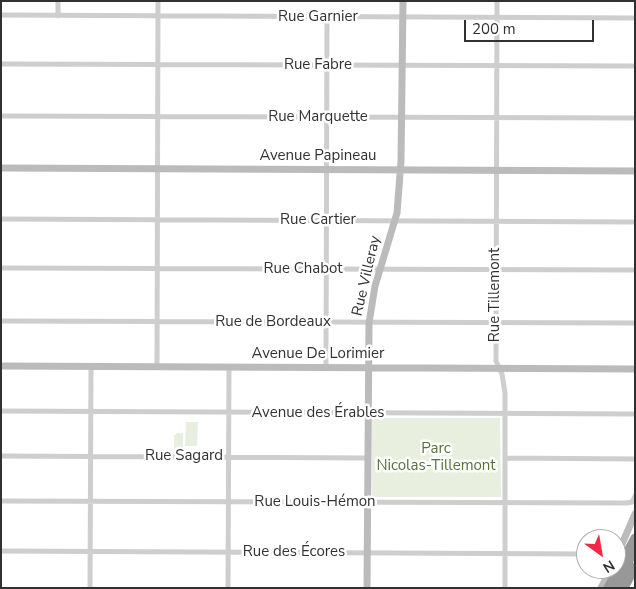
<!DOCTYPE html>
<meta charset="utf-8">
<style>
body{margin:0}
#map{position:relative;width:636px;height:589px;overflow:hidden;background:#fff;font-family:"Nunito Sans",sans-serif}
canvas{display:block}
.frame{position:absolute;inset:0;border:2px solid #313131;pointer-events:none}
.north{position:absolute;left:576px;top:529px;width:50px;height:50px;box-sizing:border-box;background:#fff;border:1px solid #adadad;border-radius:50%;rotate:148deg;font-size:14px;font-weight:700;line-height:20px;text-align:center;color:#313131}
.north::after{content:'';display:block;margin:auto;width:18px;height:22px;background:#f42746;clip-path:polygon(50% 0,100% 100%,50% 72%,0 100%)}
.scale{position:absolute;left:464px;top:20px;width:130px;height:22px;box-sizing:border-box;border:2px solid #313131;border-top:0;padding-left:6px;font-size:15px;line-height:18px;white-space:nowrap;color:#313131;-webkit-text-stroke:4px #fff;paint-order:stroke}
</style>
<div id="map">
<canvas width="636" height="589"></canvas>
<div class="frame"></div>
<div class="north">N</div>
<div class="scale">200 m</div>
</div>
<script>
const g = document.querySelector('canvas').getContext('2d');
g.lineJoin = 'round';
function fillPath(path, color) {
  g.fillStyle = color;
  g.fill(path, 'evenodd');
}
function shape(rows) {
  const path = new Path2D();
  for (const r of rows) {
    path.moveTo(r[0], r[1]);
    for (let i = 2; i < r.length; i += 2) path.lineTo(r[i], r[i + 1]);
  }
  return path;
}
function stroke(path, color, width, dash) {
  g.strokeStyle = color;
  g.lineWidth = width;
  g.lineCap = dash ? 'butt' : 'round';
  g.setLineDash(dash || []);
  g.stroke(path);
}
function write(font, color, halo, rows, align = 'center') {
  g.font = font + ' "Nunito Sans",sans-serif';
  g.lineWidth = 5;
  g.setLineDash([]);
  g.textBaseline = 'middle';
  g.strokeStyle = halo;
  g.fillStyle = color;
  for (const [text, x, y, turn = 0] of rows) {
    g.save();
    g.translate(x, y);
    g.rotate((+turn || 0) * Math.PI / 180);
    g.textAlign = isNaN(turn) ? turn : align;
    if (halo) g.strokeText(text, 0, 0);
    g.fillText(text, 0, 0);
    g.restore();
  }
}
const green = shape([
 [372,418,500,418,501,497,372,497],
 [186,422,198,422,197,446,185,446],
 [176,433,183,433,183,450,174,450,174,435,176,435]
]);
const street = shape([
 [58,1,58,16],
 [497,1,496,361,502,374,505,393,505,588],
 [1,15,635,18],
 [1,64,635,66],
 [1,116,635,118],
 [1,219,635,222],
 [1,268,635,270],
 [1,321,635,323],
 [157,367,158,1],
 [326,368,327,17],
 [1,411,635,414],
 [1,456,367,458],
 [505,458,635,459],
 [1,501,626,503,632,502,635,496],
 [1,551,586,554],
 [90,588,91,367],
 [228,588,229,367]
]);
const secondary = shape([
 [1,168,635,171],
 [1,366,635,369],
 [616,558,635,514],
 [367,588,369,323,375,286,397,213,401,161,403,1],
 [601,588,611,569]
]);
const highway = shape([
 [608,588,635,538],
 [615,588,635,549],
 [624,588,635,567]
]);
const streetNames = [
 ["Rue Garnier",318,17],
 ["Rue Fabre",318,65],
 ["Rue Marquette",318,117],
 ["Avenue Papineau",318,156],
 ["Rue Cartier",318,220],
 ["Rue Chabot",303,269],
 ["Rue Villeray",367,276,-77],
 ["Rue Tillemont",495,295,-90],
 ["Rue de Bordeaux",273,322],
 ["Avenue De Lorimier",318,354],
 ["Avenue des Érables",318,413],
 ["Rue Sagard",184,456],
 ["Rue Louis-Hémon",315,502],
 ["Rue des Écores",294,552]
];
const parkNames = [
 ["Parc",436,449],
 ["Nicolas-Tillemont",436,466]
];
fillPath(green, '#e8efde');
stroke(street, '#cecece', 5);
stroke(secondary, '#bbb', 7);
stroke(highway, '#989898', 9);
write('15px', '#313131', '#fff', streetNames);
write('15px', '#58713a', '#fff', parkNames);
</script>
